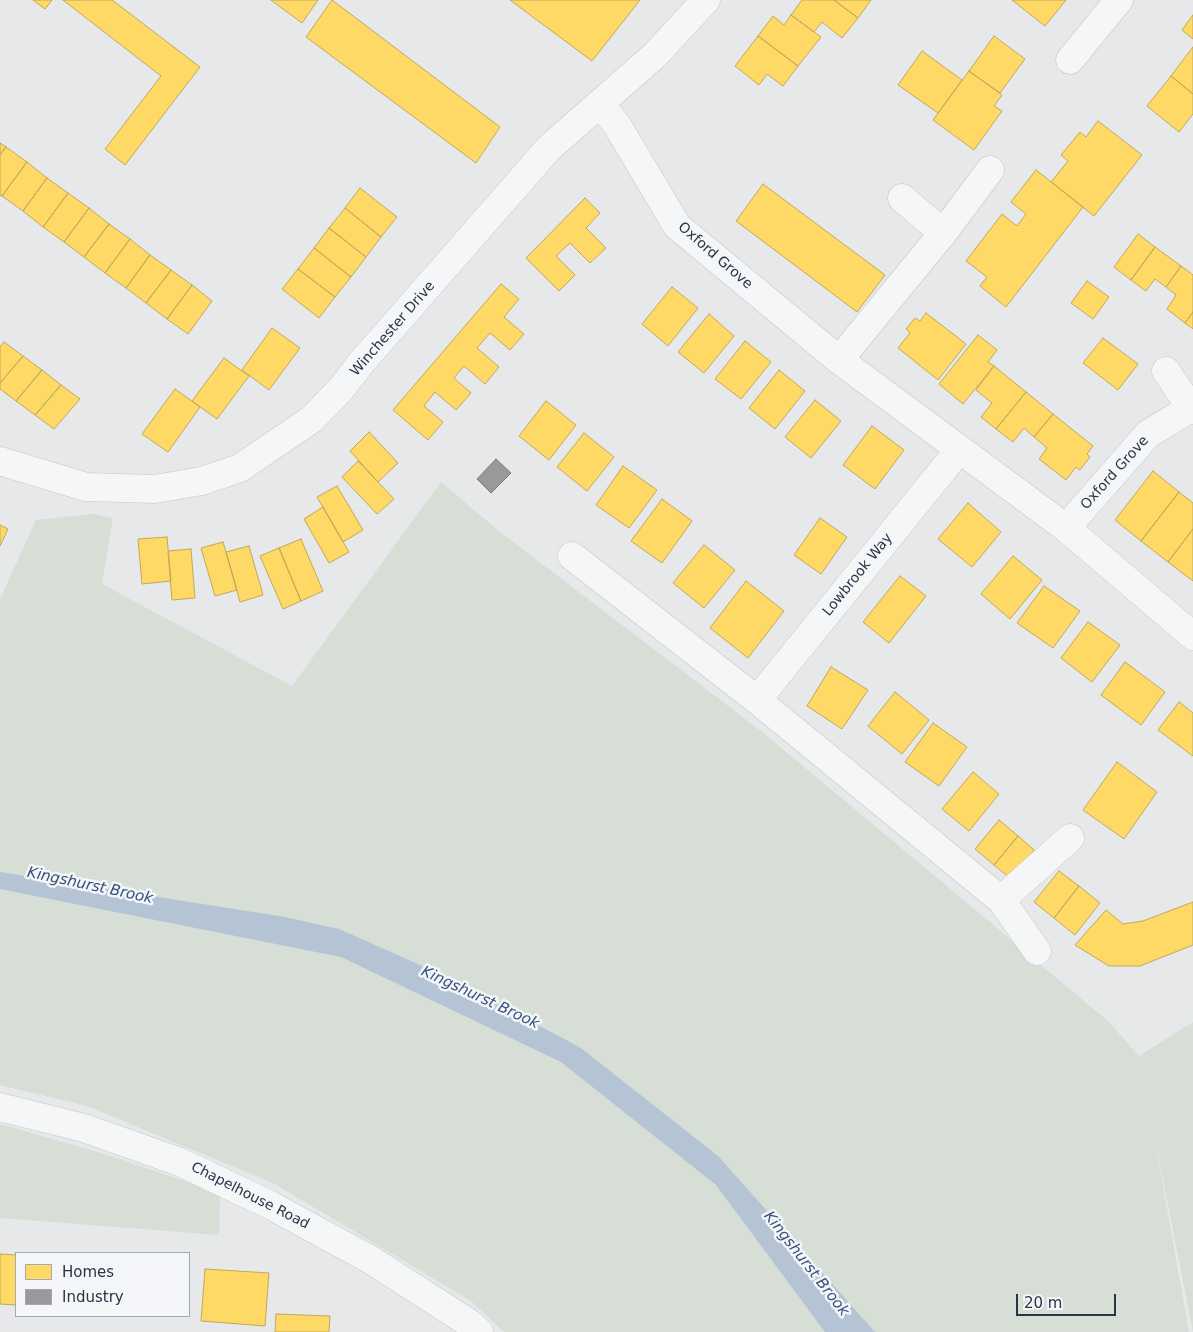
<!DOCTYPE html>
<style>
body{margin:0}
#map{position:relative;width:1193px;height:1332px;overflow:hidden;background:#e6e8ea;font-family:"DejaVu Sans",sans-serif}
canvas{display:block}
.legend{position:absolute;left:15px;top:1252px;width:175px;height:65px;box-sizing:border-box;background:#f4f6f9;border:1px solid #a4a8b1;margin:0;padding:6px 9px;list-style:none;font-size:15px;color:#2b3445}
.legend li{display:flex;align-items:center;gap:10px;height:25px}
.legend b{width:25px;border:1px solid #a4a8b1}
.scale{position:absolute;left:1016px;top:1294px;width:100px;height:22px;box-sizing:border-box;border:2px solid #2b3445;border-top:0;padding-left:6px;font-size:15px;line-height:18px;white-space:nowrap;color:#2b3445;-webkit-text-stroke:4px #f4f6f9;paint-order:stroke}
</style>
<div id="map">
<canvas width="1193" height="1332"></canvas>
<ul class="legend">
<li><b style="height:14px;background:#ffd966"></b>Homes</li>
<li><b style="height:14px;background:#999"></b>Industry</li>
</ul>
<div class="scale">20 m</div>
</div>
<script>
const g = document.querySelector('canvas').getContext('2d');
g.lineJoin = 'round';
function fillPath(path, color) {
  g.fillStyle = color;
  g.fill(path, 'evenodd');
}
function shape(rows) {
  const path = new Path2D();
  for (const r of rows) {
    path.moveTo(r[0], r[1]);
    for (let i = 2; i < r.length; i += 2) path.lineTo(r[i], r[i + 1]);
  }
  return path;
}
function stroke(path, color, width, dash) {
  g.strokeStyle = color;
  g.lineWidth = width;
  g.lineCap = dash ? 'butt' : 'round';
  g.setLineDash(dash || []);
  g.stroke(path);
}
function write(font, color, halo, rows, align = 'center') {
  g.font = font + ' "DejaVu Sans",sans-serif';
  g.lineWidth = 5;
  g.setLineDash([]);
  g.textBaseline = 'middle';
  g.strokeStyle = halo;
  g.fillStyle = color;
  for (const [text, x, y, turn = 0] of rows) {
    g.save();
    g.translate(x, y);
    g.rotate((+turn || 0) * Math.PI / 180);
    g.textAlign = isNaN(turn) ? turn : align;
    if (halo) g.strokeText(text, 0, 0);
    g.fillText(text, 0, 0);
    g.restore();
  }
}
const green = shape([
 [441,482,500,532,761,731,1108,1021,1139,1056,1193,1022,1193,1332,1153,1129,1189,1332,504,1332,471,1301,273,1183,87,1106,0,1085,0,599,36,520,93,514,113,518,102,584,292,686],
 [0,1124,108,1155,220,1193,219,1235,0,1218]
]);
const water = shape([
 [0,872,285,917,339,929,454,980,581,1048,718,1156,875,1332,825,1332,716,1185,561,1062,341,957,0,889]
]);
const homes = shape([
 [33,0,52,0,45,9,33,0],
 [63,0,112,0,200,67,125,165,105,149,161,76,63,0],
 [271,0,318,0,302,23,271,0],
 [332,0,500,127,476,163,306,37,332,0],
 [510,0,640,0,592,61,510,0],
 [802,0,834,0,858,18,842,38,822,22,814,32,791,15,802,0],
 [834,0,871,0,858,18,834,0],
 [1012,0,1066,0,1045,26,1012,0],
 [791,15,821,37,798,66,758,36,773,16,784,25,791,15],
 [1193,15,1193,39,1182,30,1193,15],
 [758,36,798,66,783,86,767,74,759,85,735,66,758,36],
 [994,36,1025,59,1000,93,969,71,994,36],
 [1193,47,1193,94,1171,76,1193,47],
 [922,51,962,80,938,113,898,85,922,51],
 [969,71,1002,95,994,106,1002,111,974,150,933,120,969,71],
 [1171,76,1193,94,1193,114,1179,132,1147,106,1171,76],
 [1098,121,1142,155,1094,216,1051,182,1068,161,1061,155,1080,132,1086,137,1098,121],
 [0,143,6,147,0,155,0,143],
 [6,147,27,162,2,196,0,195,0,155,6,147],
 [27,162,47,178,23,211,2,196,27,162],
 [1036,170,1083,207,1006,307,980,286,987,277,966,261,1002,214,1017,226,1026,214,1011,202,1036,170],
 [47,178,68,193,43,227,23,211,47,178],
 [763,184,885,275,857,312,736,221,763,184],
 [360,188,397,217,381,237,345,208,360,188],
 [68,193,89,208,64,242,43,227,68,193],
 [585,198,600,213,586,228,606,248,590,263,570,243,556,256,575,275,559,291,526,258,585,198],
 [89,208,109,224,84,257,64,242,89,208],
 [345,208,381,237,366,257,329,228,345,208],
 [109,224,130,239,105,273,84,257,109,224],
 [329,228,366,257,351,277,314,248,329,228],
 [1138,234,1155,247,1131,280,1114,267,1138,234],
 [130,239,150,255,126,288,105,273,130,239],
 [1155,247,1181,266,1166,287,1155,279,1146,291,1131,280,1155,247],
 [314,248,351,277,335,297,298,269,314,248],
 [150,255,171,270,146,303,126,288,150,255],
 [1181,266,1193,275,1193,312,1185,323,1167,309,1176,295,1166,287,1181,266],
 [298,269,335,297,319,318,282,289,298,269],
 [171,270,192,285,167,319,146,303,171,270],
 [1087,281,1109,297,1093,319,1071,303,1087,281],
 [501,284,519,299,504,317,524,334,510,350,490,333,477,348,499,367,485,384,464,366,454,378,471,393,456,410,435,392,424,406,443,422,428,440,393,410,501,284],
 [192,285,212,301,188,334,167,319,192,285],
 [672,287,698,308,668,346,642,324,672,287],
 [1193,312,1193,329,1185,323,1193,312],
 [926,313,966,344,938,380,898,348,910,333,906,329,915,318,920,321,926,313],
 [709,314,734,336,704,373,678,352,709,314],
 [272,328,300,348,269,390,242,370,272,328],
 [978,335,997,350,988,362,994,366,963,404,939,384,978,335],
 [1103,338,1138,364,1118,390,1083,363,1103,338],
 [745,341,771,362,741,399,715,379,745,341],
 [4,342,23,356,0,383,0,347,4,342],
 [23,356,42,370,16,401,0,389,0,383,23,356],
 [224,358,249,376,217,419,192,401,224,358],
 [994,366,1026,392,996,429,981,417,992,403,976,390,994,366],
 [42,370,61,385,35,415,16,401,42,370],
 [779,370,805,391,775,429,749,408,779,370],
 [61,385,80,399,54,429,35,415,61,385],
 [175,389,200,407,168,452,142,434,175,389],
 [1026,392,1053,414,1034,437,1024,428,1013,442,996,429,1026,392],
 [815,400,841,421,811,458,785,437,815,400],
 [546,401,576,425,549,460,519,436,546,401],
 [1053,414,1093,446,1087,454,1090,457,1080,470,1076,467,1066,480,1039,459,1047,448,1034,437,1053,414],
 [872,426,904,450,875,489,843,465,872,426],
 [369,432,398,463,378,482,350,451,369,432],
 [584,433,614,457,587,491,557,467,584,433],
 [358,461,394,499,377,514,342,477,358,461],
 [623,466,657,490,629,528,596,505,623,466],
 [1153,471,1179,492,1141,541,1115,520,1153,471],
 [337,486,363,530,343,542,317,497,337,486],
 [1179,492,1193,503,1193,529,1168,562,1141,541,1179,492],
 [662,499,692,521,662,563,631,541,662,499],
 [968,503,1001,532,972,567,938,539,968,503],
 [323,507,349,552,329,563,304,519,323,507],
 [820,518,847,537,821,574,794,555,820,518],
 [0,525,8,529,0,546,0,525],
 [1193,529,1193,581,1168,562,1193,529],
 [167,537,171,581,142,584,138,539,167,537],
 [301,539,323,591,301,601,279,548,301,539],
 [223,542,237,590,215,596,201,548,223,542],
 [704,545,735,570,704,608,673,583,704,545],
 [249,546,263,595,240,602,226,552,249,546],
 [279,548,301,601,283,609,260,556,279,548],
 [191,549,195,598,172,600,168,551,191,549],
 [1013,556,1042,580,1010,619,981,594,1013,556],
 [900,576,926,596,889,643,863,622,900,576],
 [746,581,784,611,748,658,710,628,746,581],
 [1044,586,1080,611,1053,648,1017,623,1044,586],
 [1088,622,1120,645,1092,682,1061,658,1088,622],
 [1125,662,1165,692,1141,725,1101,695,1125,662],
 [831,667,868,690,842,729,807,706,831,667],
 [895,692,929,720,902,754,868,726,895,692],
 [1179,702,1193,713,1193,756,1158,730,1179,702],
 [933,723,967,747,939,786,905,762,933,723],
 [1117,762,1157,792,1124,839,1083,810,1117,762],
 [973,772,999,794,969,831,942,809,973,772],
 [999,820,1018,836,994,865,975,849,999,820],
 [1018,836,1034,850,1011,879,994,865,1018,836],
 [1059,871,1079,886,1054,918,1034,902,1059,871],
 [1079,886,1100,903,1075,935,1054,918,1079,886],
 [1193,902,1193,945,1140,966,1109,966,1075,945,1106,910,1123,924,1143,921,1193,902],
 [0,1254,16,1255,16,1305,0,1304,0,1254],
 [205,1269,269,1273,265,1326,201,1321,205,1269],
 [276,1314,330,1316,329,1332,275,1332,276,1314]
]);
const industry = shape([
 [496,459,511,473,491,493,477,479,496,459]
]);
const minor = shape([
 [1070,60,1119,0],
 [600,104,617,125,677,226,839,360,1066,528,1193,636],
 [902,198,943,233],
 [839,360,943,233,990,170],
 [1166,371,1191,408],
 [0,461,86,487,155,489,202,481,240,468,312,419,341,389,361,363,549,148,654,56,706,0],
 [1066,528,1148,434,1191,408,1193,410],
 [572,556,757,700,1001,900,1037,951],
 [757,700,959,450],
 [1001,900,1070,838]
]);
const tertiary = shape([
 [0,1107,84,1128,180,1162,272,1206,371,1260,469,1323,479,1332]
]);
const streetNames = [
 ["Oxford Grove",715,256,41],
 ["Winchester Drive",393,329,-49],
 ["Oxford Grove",1115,473,-48],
 ["Lowbrook Way",858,575,-51],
 ["Chapelhouse Road",250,1196,27]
];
const waterNames = [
 ["Kingshurst Brook",90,886,12],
 ["Kingshurst Brook",480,998,25],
 ["Kingshurst Brook",806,1264,52]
];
fillPath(green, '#d6ded6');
fillPath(water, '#b4c4d5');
fillPath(homes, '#ffd966');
stroke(homes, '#bfa85c', 1);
fillPath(industry, '#999');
stroke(industry, '#787b80', 1);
stroke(minor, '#c4c6c8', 29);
stroke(tertiary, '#c4c6c8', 29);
stroke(minor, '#f5f6f7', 28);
stroke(tertiary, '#f5f6f7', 28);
write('14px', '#2b3445', '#f4f6f9', streetNames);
write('italic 15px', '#34527a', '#f4f6f9', waterNames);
</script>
